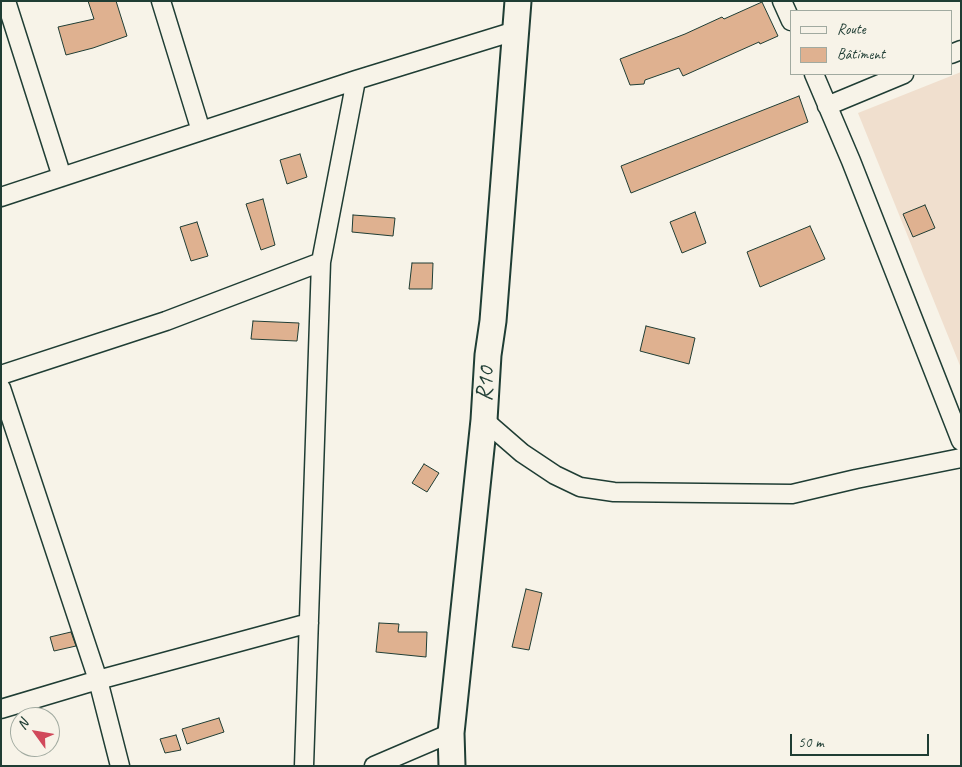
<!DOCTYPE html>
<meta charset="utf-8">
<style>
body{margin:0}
#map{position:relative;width:962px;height:767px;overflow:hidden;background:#f7f3e8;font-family:Caveat,sans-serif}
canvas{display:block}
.frame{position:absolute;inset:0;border:2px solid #1f3d34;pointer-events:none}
.legend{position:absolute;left:790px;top:10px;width:162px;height:65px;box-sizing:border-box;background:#f7f3e8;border:1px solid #a1aaa0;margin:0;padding:6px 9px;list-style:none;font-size:15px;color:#1f3d34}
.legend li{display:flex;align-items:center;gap:10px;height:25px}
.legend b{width:25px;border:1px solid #a1aaa0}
.north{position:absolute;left:10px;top:707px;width:50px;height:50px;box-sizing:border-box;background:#f7f3e8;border:1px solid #a1aaa0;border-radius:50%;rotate:302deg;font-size:14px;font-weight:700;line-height:20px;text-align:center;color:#1f3d34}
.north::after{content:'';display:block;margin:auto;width:18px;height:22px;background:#d1495b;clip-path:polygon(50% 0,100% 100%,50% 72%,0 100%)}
.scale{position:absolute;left:790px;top:734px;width:139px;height:22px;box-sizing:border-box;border:2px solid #1f3d34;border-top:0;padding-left:6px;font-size:15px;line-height:18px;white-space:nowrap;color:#1f3d34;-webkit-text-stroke:4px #f7f3e8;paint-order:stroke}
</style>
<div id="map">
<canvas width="962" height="767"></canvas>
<div class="frame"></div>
<ul class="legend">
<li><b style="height:6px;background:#f7f3e8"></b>Route</li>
<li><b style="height:14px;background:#dfb190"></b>Bâtiment</li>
</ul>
<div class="north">N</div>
<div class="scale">50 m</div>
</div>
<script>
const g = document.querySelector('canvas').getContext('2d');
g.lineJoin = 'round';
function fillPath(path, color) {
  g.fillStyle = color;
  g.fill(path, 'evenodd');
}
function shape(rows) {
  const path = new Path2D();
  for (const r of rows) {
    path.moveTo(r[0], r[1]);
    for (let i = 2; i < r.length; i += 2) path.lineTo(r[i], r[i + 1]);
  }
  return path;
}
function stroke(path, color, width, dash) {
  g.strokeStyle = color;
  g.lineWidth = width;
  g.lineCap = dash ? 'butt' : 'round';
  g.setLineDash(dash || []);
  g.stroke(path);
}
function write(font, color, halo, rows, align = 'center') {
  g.font = font + ' Caveat,sans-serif';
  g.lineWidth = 4.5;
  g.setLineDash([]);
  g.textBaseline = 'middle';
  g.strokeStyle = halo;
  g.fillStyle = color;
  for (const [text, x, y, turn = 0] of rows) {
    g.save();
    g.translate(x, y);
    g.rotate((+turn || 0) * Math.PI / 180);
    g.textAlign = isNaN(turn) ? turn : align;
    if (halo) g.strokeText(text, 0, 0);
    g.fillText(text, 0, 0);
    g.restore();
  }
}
const built = shape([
 [961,72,961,368,858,113]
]);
const building = shape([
 [88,1,116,1,127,36,93,48,66,55,58,27,94,19,88,1],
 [762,2,778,36,760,44,759,42,683,76,679,68,645,80,644,84,630,85,620,59,685,34,722,17,724,19,762,2],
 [799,96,808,122,631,193,621,166,799,96],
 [300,154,307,177,287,184,280,160,300,154],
 [263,199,275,245,261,250,246,204,263,199],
 [925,205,935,228,913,237,903,214,925,205],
 [695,212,706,243,682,253,670,222,695,212],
 [353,215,395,218,393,236,352,232,353,215],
 [197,222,208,256,191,261,180,227,197,222],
 [810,226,825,259,760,287,747,252,810,226],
 [412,263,433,263,432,289,409,289,412,263],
 [253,321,299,323,297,341,251,339,253,321],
 [646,326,695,338,689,364,640,351,646,326],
 [424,464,439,473,427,492,412,483,424,464],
 [526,589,542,593,529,650,512,647,526,589],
 [379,623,399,624,398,632,427,632,426,657,376,652,379,623],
 [71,632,76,646,54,651,50,637,71,632],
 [219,718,224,732,187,744,182,729,219,718],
 [176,735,181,750,165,753,160,739,176,735]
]);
const street = shape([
 [6,1,62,177],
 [161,1,201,131],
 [782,1,791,21],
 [951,54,961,50],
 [814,74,851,161,961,441],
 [827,106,904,74],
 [1,197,356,80,515,31],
 [1,375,166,321,321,262],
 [1,388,98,680,120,766],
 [484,420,522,453,555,475,580,487,614,492,792,494,856,479,961,458],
 [1,709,98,680,309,623],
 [304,766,321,262,356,80],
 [374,766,451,733]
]);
const secondary = shape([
 [452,766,451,733,484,420,488,355,493,321,518,1]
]);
const streetNames = [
 ["R10",486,384,-86]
];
fillPath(built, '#f0dfce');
fillPath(building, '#dfb190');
stroke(building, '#1f3d34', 1);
stroke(street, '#1f3d34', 21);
stroke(secondary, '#1f3d34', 29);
stroke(street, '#f7f3e8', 18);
stroke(secondary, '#f7f3e8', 25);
write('24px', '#1f3d34', '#f7f3e8', streetNames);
</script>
